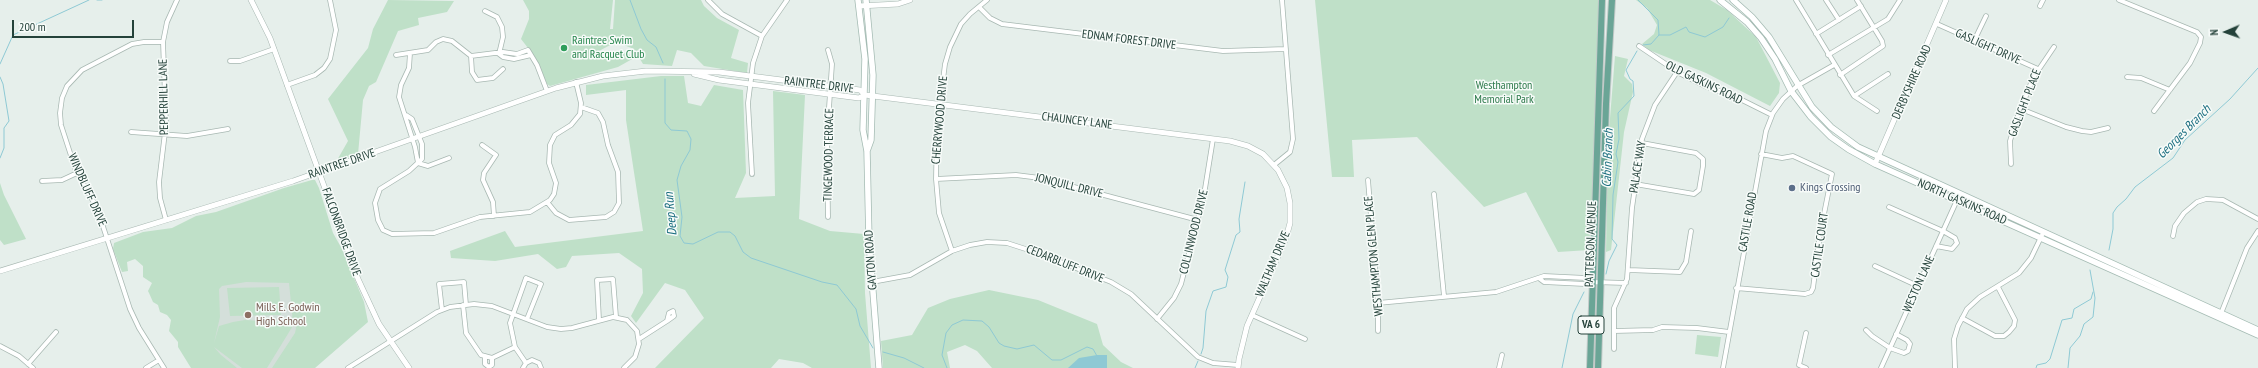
<!DOCTYPE html>
<style>
body{margin:0}
#map{position:relative;width:2258px;height:368px;overflow:hidden;background:#e6efeb;font-family:"PT Sans Narrow",sans-serif}
canvas{display:block}
.north{position:absolute;left:2206px;top:12px;width:40px;height:40px;-webkit-text-stroke:3px #f7fbf9;paint-order:stroke;rotate:268deg;font-size:11px;font-weight:700;line-height:16px;text-align:center;color:#24423a}
.north::after{content:'';display:block;margin:auto;width:14px;height:18px;background:#24423a;clip-path:polygon(50% 0,100% 100%,50% 72%,0 100%)}
.scale{position:absolute;left:12px;top:20px;width:122px;height:18px;box-sizing:border-box;border:2px solid #24423a;border-top:0;padding-left:5px;font-size:12px;line-height:14px;white-space:nowrap;color:#24423a;-webkit-text-stroke:3px #f7fbf9;paint-order:stroke}
</style>
<div id="map">
<canvas width="2258" height="368"></canvas>
<div class="north">N</div>
<div class="scale">200 m</div>
</div>
<script>
const g = document.querySelector('canvas').getContext('2d');
g.lineJoin = 'round';
function fillPath(path, color) {
  g.fillStyle = color;
  g.fill(path, 'evenodd');
}
function shape(rows) {
  const path = new Path2D();
  for (const r of rows) {
    path.moveTo(r[0], r[1]);
    for (let i = 2; i < r.length; i += 2) path.lineTo(r[i], r[i + 1]);
  }
  return path;
}
function stroke(path, color, width, dash) {
  g.strokeStyle = color;
  g.lineWidth = width;
  g.lineCap = dash ? 'butt' : 'round';
  g.setLineDash(dash || []);
  g.stroke(path);
}
function write(font, color, halo, rows, align = 'center') {
  g.font = font + ' "PT Sans Narrow",sans-serif';
  g.lineWidth = 3;
  g.setLineDash([]);
  g.textBaseline = 'middle';
  g.strokeStyle = halo;
  g.fillStyle = color;
  for (const [text, x, y, turn = 0] of rows) {
    g.save();
    g.translate(x, y);
    g.rotate((+turn || 0) * Math.PI / 180);
    g.textAlign = isNaN(turn) ? turn : align;
    if (halo) g.strokeText(text, 0, 0);
    g.fillText(text, 0, 0);
    g.restore();
  }
}
const built = shape([
 [194,269,307,270,297,368,195,368]
]);
const green = shape([
 [388,0,454,1,447,12,418,18,419,25,398,31,376,82,369,86,363,100,358,154,336,162,348,141,328,99,368,48,373,29],
 [523,0,613,0,610,29,613,29,615,0,701,0,704,6,717,18,739,30,731,58,748,63,747,73,704,66,691,53,677,50,672,66,643,64,634,49,616,42,597,52,594,60,611,52,627,53,634,58,618,67,550,86,547,84,535,57,521,39,529,19,529,11],
 [1315,0,1600,0,1593,194,1589,250,1558,252,1526,192,1484,207,1417,137,1352,140,1354,177,1332,177],
 [1636,0,1710,0,1727,10,1756,37,1780,83,1779,93,1770,106,1706,73,1649,50,1642,44,1654,34,1657,25,1647,8],
 [1615,56,1628,59,1624,76,1632,84,1633,92,1624,132,1611,250,1606,252,1608,143],
 [661,76,684,76,688,103,701,106,714,85,743,90,746,173,735,198,775,196,773,91,805,95,799,219,830,231,864,234,865,293,871,368,812,368,803,363,779,359,771,368,655,368,704,318,685,290,665,283,636,323,631,316,643,293,642,269,619,253,572,256,566,267,557,269,538,254,495,261,451,258,450,251,505,231,515,247,643,231,626,120,626,90,586,95,586,85],
 [312,180,315,180,319,188,333,233,342,249,364,302,368,322,315,368,272,368,295,333,296,328,294,324,267,368,242,368,214,347,221,355,237,368,191,368,178,347,178,342,169,331,171,320,167,315,160,312,158,305,153,302,149,293,148,291,152,283,143,277,143,266,135,259,127,262,128,271,122,272,113,249,114,243,143,232,172,228,196,216,216,212,284,188],
 [246,282,289,283,293,323,245,320,233,322,219,326,214,343,220,317,219,289,222,286],
 [0,183,4,195,26,239,4,245,0,240],
 [279,287,281,315,230,316,227,288],
 [989,290,1038,300,1097,324,1103,345,1121,362,1133,368,992,368,977,351,965,345,947,352,950,368,883,368,881,341,912,335,928,308,950,299],
 [1697,335,1721,337,1718,357,1695,354]
]);
const water = shape([
 [1097,355,1107,355,1107,368,1068,368,1079,358]
]);
const stream = shape([
 [97,0,102,0],
 [630,0,641,29,647,40,656,47,663,63],
 [1638,0,1658,20,1659,35,1651,44,1643,45],
 [1659,35,1670,35,1686,27,1689,32,1705,37,1723,27,1729,18],
 [0,64,13,35,89,0],
 [0,77,3,84,9,121,4,128,4,148,0,158],
 [665,79,665,123,671,130,687,131,691,139,690,150,681,166,677,180,682,217,680,236,684,243,693,244,718,232,730,232,735,236,743,252,751,258,822,282,837,285,856,309,860,326,873,348],
 [2109,250,2113,229,2113,213,2117,207,2126,199,2135,187,2173,158,2185,140,2230,99,2258,68],
 [1606,274,1609,261,1617,245,1612,239,1613,195,1618,162,1616,154,1619,139,1618,113,1634,96,1633,81,1630,79,1626,70,1637,51],
 [883,352,904,358,924,368],
 [1201,354,1203,348,1206,311,1213,291,1226,287,1228,277,1225,270,1236,235,1240,232,1239,219,1245,182],
 [947,368,942,355,946,333,952,325,963,320,982,321,989,327,999,343,1004,346,1017,349,1034,345,1052,360,1061,360,1087,347,1093,349,1097,356],
 [1195,368,1198,361],
 [1562,368,1573,314,1584,292],
 [2036,368,2037,365,2046,363,2050,359,2062,320,2072,318,2074,309,2091,299,2093,292],
 [2068,368,2070,348,2080,336,2084,324,2093,317,2095,298,2090,270]
]);
const minor = shape([
 [708,0,722,14,762,36],
 [1796,0,1854,96,1877,111],
 [1826,0,1839,20],
 [2119,0,2197,32,2201,37,2200,43,2190,63,2154,111],
 [2040,6,2043,0],
 [979,7,990,18,1002,24,1223,51,1286,49],
 [485,11,497,17,502,27,503,37,499,54],
 [1937,24,2038,69],
 [1816,34,1861,6],
 [1974,41,1986,16],
 [163,42,144,42,132,44,82,70,67,86,62,98,60,113,61,125,76,171,97,208,130,309,139,328,164,368],
 [1639,46,1679,73,1707,87,1734,96,1772,115],
 [410,53,409,68,401,85,399,97,415,147,418,163],
 [499,54,503,57,514,59,531,55],
 [396,55,428,50,436,42,443,39,452,41,471,56,503,52,517,54,528,50,537,65,547,91],
 [1828,55,1888,19,1900,0],
 [471,56,472,72,477,80,493,78,503,69],
 [230,61,240,61,274,49],
 [1840,75,1883,46,1882,41,1857,0],
 [2127,77,2141,78,2170,90],
 [287,85,315,75,324,68,330,59,336,30,330,0],
 [1854,96,1888,74],
 [2021,109,2066,127,2082,131,2091,132,2108,128],
 [406,115,412,119,422,144,422,159,409,171,380,189,375,203,378,220,383,230,392,234,434,233,480,217,530,212,550,200,554,194,556,183,549,163,550,145,555,135,571,125,580,114,581,103,576,82],
 [131,132,187,136,228,129],
 [482,145,496,155,484,173,483,180,493,202,494,216],
 [418,163,428,166,449,158],
 [2011,164,2010,141,2016,121,2033,78,2054,47],
 [1274,165,1290,152,1293,139,1282,0],
 [752,174,748,103,753,63,762,36,787,0],
 [936,179,1016,175,1040,178,1198,220],
 [1368,180,1378,303,1378,331],
 [42,181,62,180,77,173],
 [1635,184,1694,194,1699,190,1703,166,1703,159,1696,153,1642,143],
 [1434,194,1444,296],
 [547,202,556,213,569,220,606,217,614,212,619,203,618,172,608,145,603,122,598,113,581,107],
 [1889,207,1943,231,1955,238,1957,243,1952,249,1936,246],
 [828,217,827,137,832,64,828,50],
 [166,220,160,198,159,182,166,124,163,42,167,22,177,0],
 [2173,236,2175,226,2184,213,2197,202,2206,199,2223,200,2258,219],
 [952,251,939,213,936,179,937,127,945,64,950,47,961,24,970,14,987,0],
 [1875,266,1918,286],
 [1629,270,1680,272,1686,262,1691,231],
 [1540,279,1544,282,1585,284,1593,282,1626,283],
 [872,282,910,275,952,251,970,245,987,242,1007,243,1038,253,1111,282,1131,294,1198,357,1213,363,1238,365],
 [1736,288,1805,294,1811,292,1813,288,1820,234,1832,174,1793,156,1782,158,1761,154],
 [1378,303,1496,292,1544,276,1586,278,1593,282],
 [463,305,466,333,481,355,492,358,515,347],
 [442,310,439,284,464,282,466,305],
 [1252,315,1305,339],
 [2220,316,2247,248,2258,231],
 [1962,318,1995,336,2004,336,2009,332,2014,326,2015,320,1998,287],
 [1157,319,1174,298,1181,284,1204,195,1213,139],
 [599,320,597,280,613,279,616,317],
 [1866,330,1872,336,1890,348,1904,353,1908,351,1910,344,1907,340,1896,334],
 [1614,331,1653,330,1662,327,1697,328,1729,332],
 [1806,333,1799,365,1806,368],
 [639,339,667,321,669,313,673,311,674,316,667,321],
 [0,346,19,356,33,368],
 [1614,349,1614,308,1627,279,1632,208,1642,139,1655,105,1677,72],
 [485,357,485,364,489,367,492,365,492,358],
 [526,363,515,347,510,323,526,278,541,284,527,319],
 [28,364,56,332],
 [146,368,159,360],
 [348,368,437,312,450,307,474,304,492,306,547,327,561,329,572,328,613,317,627,320,637,331,639,344,635,357,624,368],
 [523,368,526,363,532,360,539,363,541,368],
 [1499,368,1502,355],
 [1723,368,1766,131,1773,113,1783,99,1797,86,1834,65],
 [1881,368,1957,200],
 [1955,368,1954,339,1958,326,1967,309,1980,297,2019,273,2031,258,2043,233]
]);
const tertiary = shape([
 [251,0,270,38,358,279,379,324,409,368],
 [859,6,898,4,910,0],
 [694,74,719,80,859,98,865,95],
 [865,95,1230,141,1248,146,1263,154,1278,170,1287,188,1290,203,1290,223,1286,238,1247,326,1239,359,1238,368],
 [1875,164,1946,0],
 [0,271,293,181,556,88,603,76,646,71,719,72,860,90,865,95]
]);
const secondary = shape([
 [858,0,865,59,863,130,867,151,869,241,879,368],
 [866,0,873,75,871,140,867,151],
 [1720,0,1747,22,1761,38,1775,59,1791,91,1811,117,1831,137,1848,149,1875,164,2258,335],
 [1733,0,1752,17,1769,37,1812,107,1831,127,1858,147,2258,330]
]);
const primary = shape([
 [1590,368,1602,0],
 [1598,368,1606,104,1612,0]
]);
const markers = [
 [564,48,4,"#2e9e5b"],
 [1792,188,4,"#5c6f8a"],
 [248,315,4,"#8d6e63"]
];
const shields = [
 [1591,325,26]
];
const shieldNames = [
 ["VA 6",1591,325]
];
const streetNames = [
 ["EDNAM FOREST DRIVE",1129,40,7],
 ["GASLIGHT DRIVE",1988,47,24],
 ["DERBYSHIRE ROAD",1912,82,-66],
 ["OLD GASKINS ROAD",1704,83,26],
 ["RAINTREE DRIVE",819,85,7],
 ["PEPPERHILL LANE",164,97,-91],
 ["GASLIGHT PLACE",2025,103,-69],
 ["CHERRYWOOD DRIVE",940,120,-85],
 ["CHAUNCEY LANE",1077,121,7],
 ["TINGEWOOD TERRACE",829,155,-89],
 ["RAINTREE DRIVE",342,164,-19],
 ["PALACE WAY",1638,167,-81],
 ["JONQUILL DRIVE",1069,186,14],
 ["WINDBLUFF DRIVE",87,190,66],
 ["NORTH GASKINS ROAD",1962,202,24],
 ["CASTILE ROAD",1748,222,-80],
 ["FALCONBRIDGE DRIVE",341,232,70],
 ["COLLINWOOD DRIVE",1194,232,-76],
 ["PATTERSON AVENUE",1591,244,-88],
 ["CASTILE COURT",1820,245,-82],
 ["WESTHAMPTON GLEN PLACE",1374,256,-95],
 ["GAYTON ROAD",871,260,-94],
 ["CEDARBLUFF DRIVE",1065,264,22],
 ["WALTHAM DRIVE",1273,264,-67],
 ["WESTON LANE",1919,284,-66]
];
const leisureNames = [
 ["Raintree Swim",572,41],
 ["and Racquet Club",572,55]
];
const parkNames = [
 ["Westhampton",1504,86],
 ["Memorial Park",1504,100]
];
const serviceNames = [
 ["Kings Crossing",1800,188]
];
const educationNames = [
 ["Mills E. Godwin",256,308],
 ["High School",256,322]
];
const waterNames = [
 ["Georges Branch",2184,132,-45],
 ["Cabin Branch",1608,158,-88],
 ["Deep Run",671,214,-95]
];
fillPath(built, '#d4dfda');
fillPath(green, '#bfe0c8');
fillPath(water, '#8ec9d4');
stroke(stream, '#8ec9d4', 1);
stroke(minor, '#a8b8b2', 5.5);
stroke(tertiary, '#a8b8b2', 6);
stroke(secondary, '#a4bbb3', 7);
stroke(primary, '#c2cac8', 8);
stroke(minor, '#fff', 4);
stroke(tertiary, '#fff', 5);
stroke(secondary, '#fff', 5.5);
stroke(primary, '#6aa596', 6);
for (const [x, y, r, color] of markers) {
  const dot = new Path2D();
  dot.arc(x, y, r, 0, 2 * Math.PI);
  g.fillStyle = color;
  g.fill(dot);
  stroke(dot, '#f7fbf9', 1.5);
}
for (const [x, y, w] of shields) {
  const box = new Path2D();
  box.roundRect(x - w / 2, y - 9, w, 18, 3);
  g.fillStyle = '#f7fbf9';
  g.fill(box);
  stroke(box, '#24423a', 1);
}
write('bold 11px', '#24423a', null, shieldNames);
write('12px', '#24423a', '#f7fbf9', streetNames);
write('12px', '#27864d', '#f7fbf9', leisureNames, 'left');
write('12px', '#2d7a4b', '#f7fbf9', parkNames);
write('12px', '#4e5e75', '#f7fbf9', serviceNames, 'left');
write('12px', '#785e54', '#f7fbf9', educationNames, 'left');
write('italic 13px', '#1c6f80', '#f7fbf9', waterNames);
</script>
